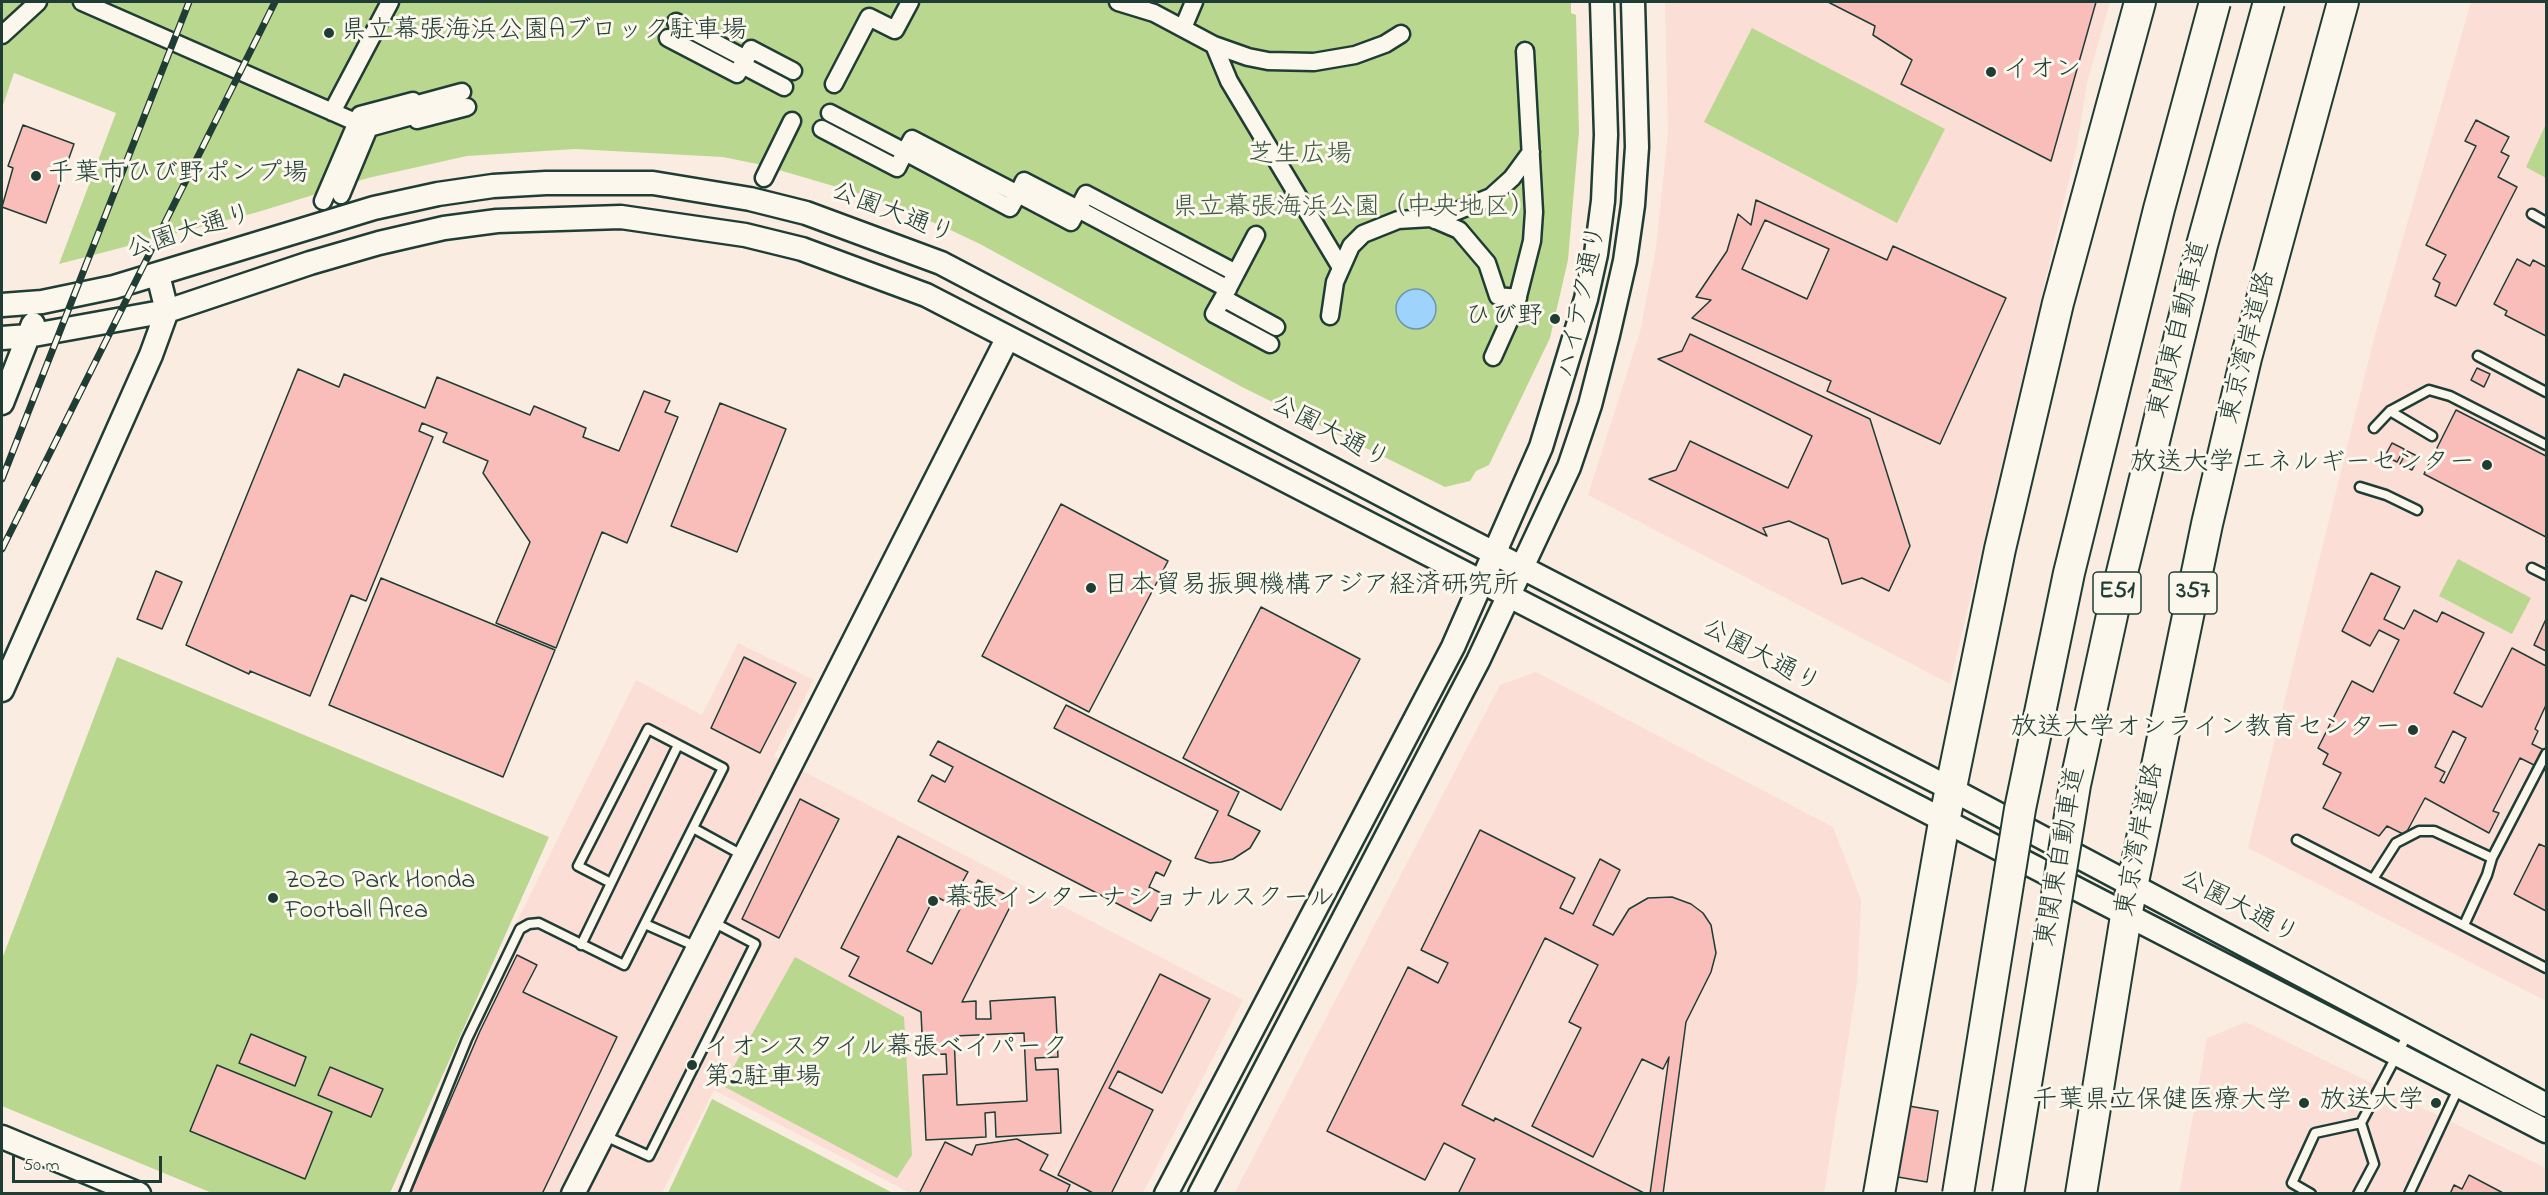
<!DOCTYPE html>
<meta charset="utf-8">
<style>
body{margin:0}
#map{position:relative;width:2548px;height:1195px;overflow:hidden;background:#fbece2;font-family:"Indie Flower",sans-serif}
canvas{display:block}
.frame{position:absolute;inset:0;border:3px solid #1f3d34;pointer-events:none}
.scale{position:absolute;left:12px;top:1156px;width:150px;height:27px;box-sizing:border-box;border:3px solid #1f3d34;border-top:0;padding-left:8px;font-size:18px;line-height:21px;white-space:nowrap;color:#1f3d34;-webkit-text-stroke:4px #fbf7ec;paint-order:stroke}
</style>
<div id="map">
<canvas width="2548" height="1195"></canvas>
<div class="frame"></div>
<div class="scale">50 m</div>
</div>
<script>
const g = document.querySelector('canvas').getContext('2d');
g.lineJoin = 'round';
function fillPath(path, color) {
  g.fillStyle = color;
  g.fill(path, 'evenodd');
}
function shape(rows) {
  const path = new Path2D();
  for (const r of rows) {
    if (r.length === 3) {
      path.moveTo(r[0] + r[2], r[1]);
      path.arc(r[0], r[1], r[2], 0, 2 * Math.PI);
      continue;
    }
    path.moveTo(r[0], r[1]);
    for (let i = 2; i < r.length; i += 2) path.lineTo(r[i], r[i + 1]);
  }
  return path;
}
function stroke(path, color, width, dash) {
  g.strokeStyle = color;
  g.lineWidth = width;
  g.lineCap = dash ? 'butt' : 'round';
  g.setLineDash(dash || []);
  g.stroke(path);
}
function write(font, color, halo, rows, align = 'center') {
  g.font = font + ' "Indie Flower","Klee One",sans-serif';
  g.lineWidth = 6;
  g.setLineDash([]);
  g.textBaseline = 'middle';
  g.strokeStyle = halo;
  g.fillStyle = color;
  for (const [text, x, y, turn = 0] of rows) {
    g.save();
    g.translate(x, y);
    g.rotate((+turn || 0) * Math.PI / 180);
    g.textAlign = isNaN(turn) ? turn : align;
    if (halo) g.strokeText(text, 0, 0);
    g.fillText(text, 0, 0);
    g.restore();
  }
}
const built = shape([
 [1665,2,2110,2,2087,83,2077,146,1950,684,1588,495,1640,332,1656,248,1668,132],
 [2471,2,2546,2,2546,1001,2248,848,2373,342],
 [738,643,814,680,774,756,1243,1000,1143,1193,910,1193,714,1090,662,1193,395,1194,461,1035,636,680,702,715],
 [1536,672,1833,827,1861,900,1857,983,1824,1193,1234,1194,1500,685],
 [2246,1022,2546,1168,2546,1193,2179,1194,2207,1038]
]);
const green = shape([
 [2,2,1571,2,1571,13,1576,15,1579,132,1568,260,1550,338,1489,465,1476,471,1470,481,1445,487,1242,387,980,244,942,226,864,195,762,165,723,157,575,149,467,156,368,178,258,212,59,264,116,113,14,73,2,108],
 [1752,28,1945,129,1897,223,1704,122],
 [2546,124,2546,178,2526,167],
 [2458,559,2531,598,2512,634,2439,596],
 [117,657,549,837,390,1193,212,1193,2,1106,2,959],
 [795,957,904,1017,912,1155,897,1178,723,1086],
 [712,1099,893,1193,668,1193]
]);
const water = shape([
 [1416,309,20]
]);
const building = shape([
 [1828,2,2096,2,2051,161,1901,84,1912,60,1873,35,1875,26,1828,2],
 [2476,120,2509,137,2501,152,2509,156,2498,177,2517,187,2456,306,2435,296,2440,283,2433,279,2446,255,2426,245,2476,146,2465,141,2476,120],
 [23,125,74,144,46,223,2,207,13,168,8,166,23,125],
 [1756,200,1887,260,1893,246,2006,298,1940,444,1827,391,1831,381,1692,318,1711,300,1696,297,1727,251,1738,214,1751,225,1756,200],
 [1765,220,1829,249,1807,299,1742,269,1765,220],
 [2517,259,2530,266,2533,260,2546,267,2546,336,2505,315,2507,311,2494,304,2517,259],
 [1690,334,1870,419,1910,546,1889,591,1862,578,1842,584,1828,539,1789,521,1763,528,1767,536,1649,479,1676,470,1690,441,1788,488,1812,436,1658,359,1682,351,1690,334],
 [2477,368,2490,374,2484,387,2471,380,2477,368],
 [298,369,339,387,344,374,425,408,437,377,530,415,534,406,586,428,583,437,619,451,644,391,670,401,665,412,678,417,627,543,602,532,556,648,496,623,530,542,483,473,488,461,443,442,447,433,422,423,419,431,433,437,366,601,351,595,310,696,250,671,249,674,186,645,298,369],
 [720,403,786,429,737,552,671,526,720,403],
 [2456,410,2546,456,2546,537,2424,474,2456,410],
 [2392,443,2404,449,2397,462,2385,456,2392,443],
 [2407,451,2419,457,2412,470,2400,464,2407,451],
 [1061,504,1168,561,1089,712,982,656,1061,504],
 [156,571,182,582,162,629,137,619,156,571],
 [2371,573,2400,587,2384,619,2404,629,2414,610,2437,622,2442,612,2484,633,2454,693,2482,707,2512,648,2546,666,2546,705,2535,729,2538,731,2532,744,2546,751,2546,771,2520,758,2493,811,2499,813,2489,833,2425,798,2405,835,2387,826,2379,836,2323,808,2341,773,2323,764,2328,754,2318,748,2352,681,2373,692,2399,640,2379,630,2370,646,2342,631,2371,573],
 [2453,731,2466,738,2444,783,2440,781,2445,772,2435,767,2453,731],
 [381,578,555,650,503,777,329,705,381,578],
 [1261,607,1360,659,1281,810,1183,758,1261,607],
 [2546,619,2546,651,2534,645,2546,619],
 [744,657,796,683,760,753,711,728,744,657],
 [1066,705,1239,792,1228,815,1260,831,1250,848,1233,859,1221,862,1210,863,1195,858,1218,811,1054,728,1066,705],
 [938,741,1171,861,1164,876,1156,872,1149,887,1165,895,1151,921,918,801,932,775,945,782,953,767,930,755,938,741],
 [800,799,839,819,779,938,742,919,800,799],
 [1480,830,1575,878,1560,908,1573,914,1600,859,1620,870,1593,925,1613,935,1629,909,1648,898,1672,897,1691,904,1703,913,1711,925,1716,953,1711,972,1686,1022,1663,1194,1650,1194,1669,1057,1663,1069,1642,1059,1593,1157,1532,1126,1581,1028,1569,1022,1598,965,1545,938,1462,1105,1494,1121,1495,1118,1646,1194,1458,1194,1475,1159,1444,1143,1425,1180,1327,1131,1408,967,1438,983,1448,963,1421,950,1480,830],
 [898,836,968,872,959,888,971,894,978,880,1014,899,962,1002,976,1001,976,1019,991,1019,990,1001,1055,997,1058,1057,1035,1058,1036,1070,1058,1069,1061,1133,996,1137,995,1112,985,1113,986,1137,926,1140,923,1075,947,1074,946,1054,923,1055,921,1012,849,976,859,957,841,948,898,836],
 [935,896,960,909,932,964,907,951,935,896],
 [1024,1033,1027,1101,957,1105,954,1036,1024,1033],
 [2539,844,2546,847,2546,911,2514,894,2539,844],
 [517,955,537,965,523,992,617,1037,542,1194,410,1194,480,1031,517,955],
 [1160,974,1210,999,1162,1093,1118,1071,1109,1088,1153,1110,1111,1194,1095,1194,1058,1175,1160,974],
 [251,1034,306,1057,295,1086,239,1063,251,1034],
 [217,1065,332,1112,305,1179,190,1131,217,1065],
 [330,1067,383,1089,371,1117,318,1095,330,1067],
 [1909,1106,1938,1111,1927,1182,1898,1177,1909,1106],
 [1017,1139,1048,1155,1040,1170,1070,1185,1066,1194,919,1194,945,1142,972,1155,976,1145,1017,1139],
 [2469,1175,2505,1194,2450,1194,2454,1185,2462,1189,2469,1175]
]);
const lane = shape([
 [2532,214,2546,222],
 [2478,356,2546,392],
 [2390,411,2432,436],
 [2374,428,2390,411,2429,390,2450,396,2546,445],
 [2360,487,2386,495,2417,510],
 [2532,568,2546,575],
 [693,828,744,856],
 [2297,840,2546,968],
 [2373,879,2396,843,2419,831,2434,831,2492,858],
 [645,924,697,947],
 [2464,925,2487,875,2492,858,2546,754],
 [581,945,678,745],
 [603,1135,649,1156,755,944,713,922],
 [404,1194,467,1039,520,929,529,924,539,923,624,965,723,768,648,729,578,866,611,883],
 [2311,1194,2292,1183,2315,1133,2361,1123],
 [2358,1194,2374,1164,2361,1123,2408,1034],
 [2409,1194,2459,1087]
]);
const street = shape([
 [82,2,369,128],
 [1118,2,1154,13,1214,45,1229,81,1340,266],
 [676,22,746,59,751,49,793,71],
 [1183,28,1194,2],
 [2,35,38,2],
 [668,38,737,74,742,65,784,87],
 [1214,45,1248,57,1268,61,1314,62,1355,55,1385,44,1401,34],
 [834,84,869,17,895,30,910,2],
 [332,112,390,2],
 [830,113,905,152,912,139,1018,194,1024,181,1078,209,1086,194,1236,273,1223,298,1276,327],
 [822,129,897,168,905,152,1010,208,1018,194,1071,222,1078,209,1228,289],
 [764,178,792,121],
 [341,195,369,128,416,115,417,120,467,107],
 [323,201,360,115,413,101,414,105,462,92],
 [1435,220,1491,197,1512,178,1531,152],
 [1236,273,1256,235],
 [1223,298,1214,314,1270,344],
 [1330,316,1335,282,1351,246,1363,234,1398,220,1431,218,1459,230,1487,263,1498,296,1518,298],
 [1493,357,1515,308,1532,241,1534,212,1525,51]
]);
const secondary = shape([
 [2,305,42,302,114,287,374,208,438,194,493,186,546,183,653,183,750,199,806,213,941,263,1424,517,1951,789,2546,1105],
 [2,338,28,336,167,311,310,263,379,243,444,228,497,221,621,217,745,235,802,249,926,295,2546,1131],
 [2,403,33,324],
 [2,690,151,355,167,311,158,275],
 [2,1137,139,1194],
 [573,1194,1007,339],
 [1166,1194,1453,647,1541,447,1586,299,1596,254,1603,201,1606,135,1602,2],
 [1200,1194,1478,661,1569,467,1590,405,1608,335,1625,261,1633,205,1637,147,1633,2]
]);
const highway = shape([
 [1879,1194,1944,822,2000,549,2058,303,2140,2],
 [2081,1194,2126,916,2207,524,2246,358,2343,2]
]);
const rail = shape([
 [2,479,189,2],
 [2,549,275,2]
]);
const highwayBridge = shape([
 [1958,1194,2020,809,2069,573,2159,209,2215,2],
 [2008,1194,2075,785,2116,597,2202,245,2269,2]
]);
const markers = [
 [329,33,6,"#1f3d34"],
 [1991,72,6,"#1f3d34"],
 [36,176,6,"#1f3d34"],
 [1555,319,6,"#1f3d34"],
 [2487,465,6,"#1f3d34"],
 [1091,588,6,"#1f3d34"],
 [2413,730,6,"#1f3d34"],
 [273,898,6,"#1f3d34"],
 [933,901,6,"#1f3d34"],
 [692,1065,6,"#1f3d34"],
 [2304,1103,6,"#1f3d34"],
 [2436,1103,6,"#1f3d34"]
];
const shields = [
 [2117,593,48],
 [2193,593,48]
];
const shieldNames = [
 ["E51",2117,593],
 ["357",2193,593]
];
const poiNames = [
 ["県立幕張海浜公園Aブロック駐車場",341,33],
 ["イオン",2003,72],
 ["千葉市ひび野ポンプ場",48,176],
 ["ひび野",1543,319,"right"],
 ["放送大学 エネルギーセンター",2475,465,"right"],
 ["日本貿易振興機構アジア経済研究所",1103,588],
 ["放送大学オンライン教育センター",2401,730,"right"],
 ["ZOZO Park Honda",285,883],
 ["Football Area",285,913],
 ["幕張インターナショナルスクール",945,901],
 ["イオンスタイル幕張ベイパーク",704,1050],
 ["第2駐車場",704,1080],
 ["千葉県立保健医療大学",2292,1103,"right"],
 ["放送大学",2424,1103,"right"]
];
const parkNames = [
 ["芝生広場",1300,157],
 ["県立幕張海浜公園（中央地区）",1354,210]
];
const streetNames = [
 ["公園大通り",892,215,21],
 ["公園大通り",190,234,-17],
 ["ハイテク通り",1584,302,-78],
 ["東関東自動車道",2181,330,-76],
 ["東京湾岸道路",2250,348,-76],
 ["公園大通り",1329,434,28],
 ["公園大通り",1760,658,28],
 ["東京湾岸道路",2142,840,-79],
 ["東関東自動車道",2063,857,-80],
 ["公園大通り",2238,909,28]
];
fillPath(built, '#fbded6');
fillPath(green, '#bad78f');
fillPath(water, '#9ed3fc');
stroke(water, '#6b97ac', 1.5);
fillPath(building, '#fabeba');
stroke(building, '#1f3d34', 1.5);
stroke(lane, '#1f3d34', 13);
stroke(street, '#1f3d34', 21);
stroke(secondary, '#1f3d34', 27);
stroke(highway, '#1f3d34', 34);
stroke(lane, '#fbf7ec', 8);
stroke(street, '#fbf7ec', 16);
stroke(secondary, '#fbf7ec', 22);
stroke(highway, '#fbf7ec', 30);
stroke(rail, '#1f3d34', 7);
stroke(rail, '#fbf7ec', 4.5, [14]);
stroke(highwayBridge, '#1f3d34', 34, []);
stroke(highwayBridge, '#fbf7ec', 30);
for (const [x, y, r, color] of markers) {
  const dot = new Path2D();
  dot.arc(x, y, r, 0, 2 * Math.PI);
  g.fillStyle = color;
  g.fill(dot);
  stroke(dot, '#fbf7ec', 2);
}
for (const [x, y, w] of shields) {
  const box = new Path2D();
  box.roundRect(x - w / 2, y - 21, w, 42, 4.5);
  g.fillStyle = '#fbf7ec';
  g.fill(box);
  stroke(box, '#1f3d34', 1.5);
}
write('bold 24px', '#1f3d34', null, shieldNames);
write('26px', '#1f3d34', '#fbf7ec', poiNames, 'left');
write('26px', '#3e5c46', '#fbf7ec', parkNames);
write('26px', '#1f3d34', '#fbf7ec', streetNames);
</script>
